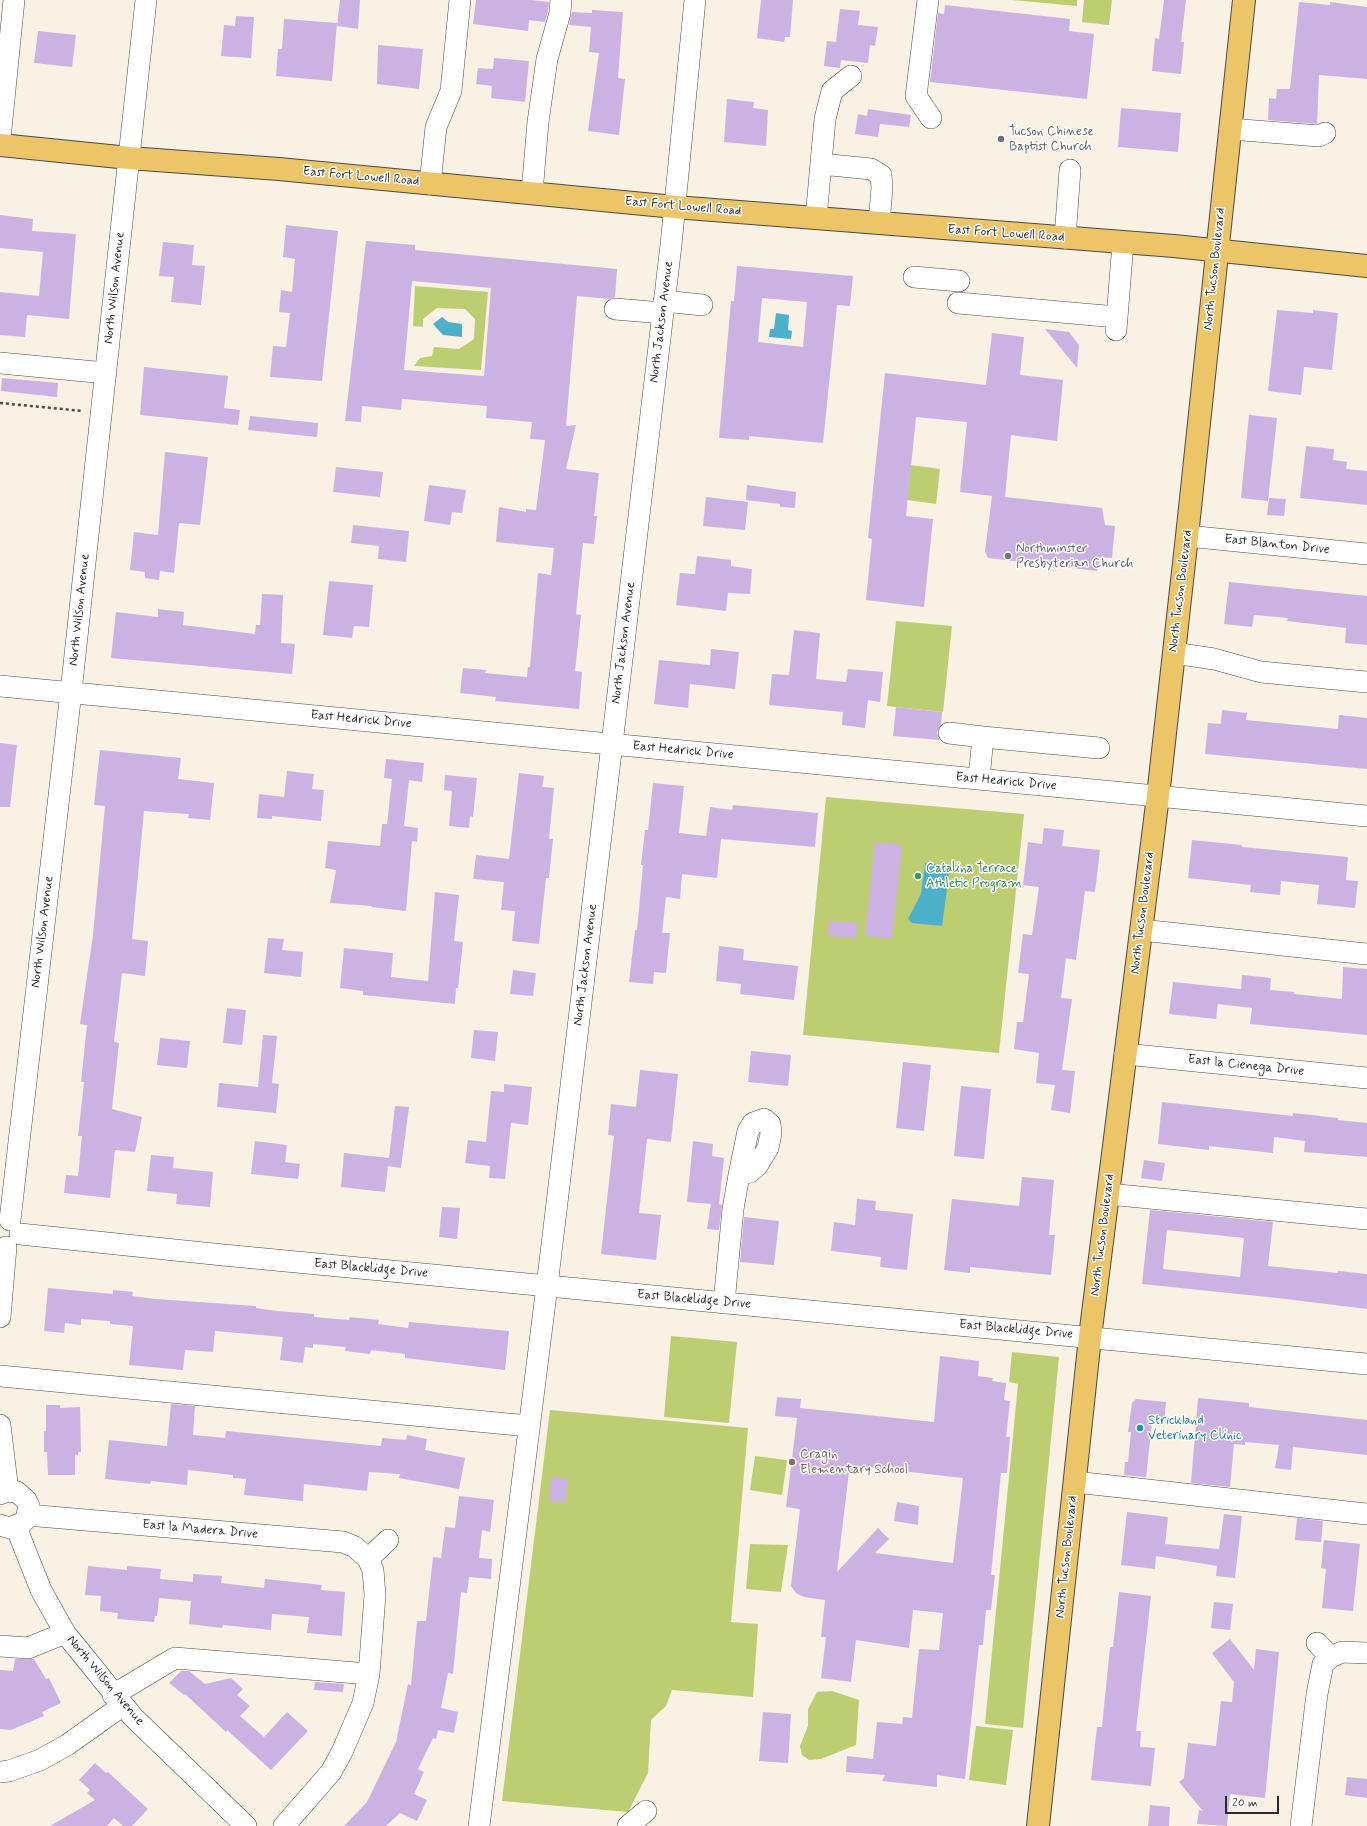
<!DOCTYPE html>
<style>
body{margin:0}
#map{position:relative;width:1367px;height:1826px;overflow:hidden;background:#f9f1e3;font-family:Mynerve,sans-serif}
canvas{display:block}
.scale{position:absolute;left:1225px;top:1796px;width:54px;height:18px;box-sizing:border-box;border:2px solid #2b2b2b;border-top:0;padding-left:5px;font-size:12px;line-height:14px;white-space:nowrap;color:#2b2b2b;-webkit-text-stroke:3px #fff;paint-order:stroke}
</style>
<div id="map">
<canvas width="1367" height="1826"></canvas>
<div class="scale">20 m</div>
</div>
<script>
const g = document.querySelector('canvas').getContext('2d');
g.lineJoin = 'round';
function fillPath(path, color) {
  g.fillStyle = color;
  g.fill(path, 'evenodd');
}
function shape(rows) {
  const path = new Path2D();
  for (const r of rows) {
    path.moveTo(r[0], r[1]);
    for (let i = 2; i < r.length; i += 2) path.lineTo(r[i], r[i + 1]);
  }
  return path;
}
function stroke(path, color, width, dash) {
  g.strokeStyle = color;
  g.lineWidth = width;
  g.lineCap = dash ? 'butt' : 'round';
  g.setLineDash(dash || []);
  g.stroke(path);
}
function write(font, color, halo, rows, align = 'center') {
  g.font = font + ' Mynerve,sans-serif';
  g.lineWidth = 3;
  g.setLineDash([]);
  g.textBaseline = 'middle';
  g.strokeStyle = halo;
  g.fillStyle = color;
  for (const [text, x, y, turn = 0] of rows) {
    g.save();
    g.translate(x, y);
    g.rotate((+turn || 0) * Math.PI / 180);
    g.textAlign = isNaN(turn) ? turn : align;
    if (halo) g.strokeText(text, 0, 0);
    g.fillText(text, 0, 0);
    g.restore();
  }
}
const green = shape([
 [1012,0,1077,0,1077,6],
 [1084,0,1112,0,1109,25,1082,22],
 [415,286,488,292,481,370,414,366,420,358,432,356,434,347,459,349,474,339,475,319,465,309,437,308,423,319,423,327,413,326],
 [911,465,940,469,936,504,907,500],
 [896,621,952,626,943,712,887,706],
 [826,797,1024,814,999,1053,803,1035],
 [671,1336,737,1342,729,1423,664,1417],
 [1012,1352,1059,1357,1023,1728,985,1724,1018,1384,1009,1382],
 [550,1410,748,1428,731,1622,758,1624,753,1697,672,1690,666,1706,651,1720,648,1773,628,1812,502,1801],
 [755,1456,787,1460,782,1495,750,1490],
 [750,1544,788,1545,781,1592,746,1589],
 [832,1691,859,1700,856,1745,821,1759,809,1760,802,1755,800,1746,808,1726,808,1709,817,1692],
 [976,1726,1013,1730,1006,1785,969,1780]
]);
const water = shape([
 [776,313,789,315,788,330,792,331,791,339,769,337,770,329,774,329],
 [442,317,448,322,462,324,462,337,443,335,433,324],
 [925,863,950,866,942,926,912,923,908,919,921,894]
]);
const building = shape([
 [340,0,360,0,358,29,337,26],
 [476,0,531,0,549,2,548,11,545,22,529,20,528,31,473,24],
 [761,0,793,0,790,37,785,37,784,42,757,38],
 [1164,0,1186,0,1181,42,1184,42,1181,74,1152,71,1155,38,1159,39],
 [1299,2,1330,5,1330,2,1367,7,1367,79,1319,75,1317,124,1268,120,1269,98,1276,99,1277,89,1290,89],
 [945,5,1070,19,1069,31,1094,34,1087,99,930,82,938,13,944,14],
 [840,9,860,11,858,25,878,27,875,46,870,45,868,63,841,60,840,68,824,66,827,41,836,42],
 [592,10,623,12,618,78,625,79,619,135,588,131,599,53,589,52,591,27,569,25,572,12,592,13],
 [236,16,254,17,251,58,221,56,224,25,235,26],
 [284,19,337,23,332,81,276,76,278,49,282,49],
 [38,31,76,35,72,67,34,63],
 [378,45,423,49,419,89,377,84],
 [494,58,529,61,525,102,491,98,492,86,476,84,478,68,493,69],
 [727,99,754,102,753,108,768,110,766,146,724,142],
 [1121,108,1181,113,1178,152,1118,147],
 [868,109,911,115,909,127,880,124,878,137,855,134,858,114,867,116],
 [0,215,33,219,32,231,76,234,69,319,27,315,25,337,0,335,0,292,39,296,43,252,0,248],
 [286,225,338,231,322,381,270,377,273,346,286,347,290,313,279,312,281,290,292,292,295,259,283,257],
 [366,241,415,245,415,250,617,269,615,297,609,299,577,296,566,426,576,425,566,469,599,473,594,516,597,516,594,544,583,543,576,614,581,615,575,671,582,672,579,709,495,701,496,697,460,693,463,668,486,670,485,673,527,677,528,667,530,667,538,573,551,575,554,548,496,542,499,507,526,512,526,509,536,510,545,440,530,439,532,422,486,418,487,406,402,399,401,410,362,406,361,422,345,421],
 [412,281,491,288,484,376,404,370],
 [163,242,194,245,192,265,205,266,201,305,171,302,174,277,159,276],
 [737,266,853,276,850,306,837,305,823,443,749,436,749,440,719,438,731,301,734,301],
 [762,298,807,302,803,347,758,342],
 [1277,310,1313,313,1313,310,1338,313,1332,370,1304,367,1301,395,1268,391],
 [1045,329,1069,332,1079,345,1077,368],
 [992,333,1024,337,1020,375,1063,380,1057,441,1011,435,1005,497,1102,508,1105,525,1115,526,1112,558,1101,557,1097,571,988,558,985,551,992,496,960,492,967,422,916,417,906,516,933,519,924,607,866,600,872,539,868,538,885,373,986,385],
 [144,367,228,376,224,408,240,410,238,425,140,415],
 [2,378,58,383,57,397,1,391],
 [1249,415,1277,418,1268,501,1241,498],
 [250,416,318,423,317,437,248,430],
 [1306,446,1334,449,1333,460,1347,462,1346,469,1367,471,1367,505,1300,498],
 [165,452,208,457,200,525,179,523,174,573,160,571,159,580,145,578,145,572,130,570,134,532,158,535],
 [336,467,383,472,380,497,333,492],
 [429,485,466,490,462,513,452,512,450,525,424,521],
 [747,485,796,492,795,508,780,507,780,504,746,500],
 [706,497,748,502,745,530,703,526],
 [1269,498,1286,499,1284,516,1267,515],
 [353,525,409,531,406,562,378,559,379,546,351,543],
 [697,556,731,560,731,566,752,569,750,594,728,593,726,611,676,605,680,573,695,574],
 [329,581,373,585,369,627,354,626,352,638,323,635],
 [1229,582,1367,596,1367,645,1345,643,1346,628,1287,621,1288,618,1254,615,1252,627,1224,624],
 [262,594,283,595,281,643,295,644,292,674,111,658,116,612,158,617,158,609,184,612,183,625,255,634,256,625,260,625],
 [794,630,820,633,816,679,846,682,848,669,883,672,880,702,868,700,865,728,842,725,843,712,769,705,772,674,789,675],
 [711,649,739,652,735,689,690,684,688,708,654,704,659,660,710,665],
 [896,707,942,712,941,725,937,732,939,740,893,736],
 [1222,710,1247,713,1246,720,1338,729,1339,715,1367,718,1367,769,1205,754,1208,723,1221,724],
 [0,743,17,745,10,807,0,807],
 [100,750,181,758,178,779,214,783,210,820,188,818,189,814,144,811,132,939,148,941,145,976,122,973,114,1042,119,1043,112,1109,142,1117,135,1152,115,1150,110,1198,64,1193,66,1175,78,1176,82,1136,78,1136,84,1082,81,1082,87,1025,80,1024,93,935,105,806,94,805],
 [386,759,424,763,422,782,409,780,404,826,418,828,417,842,412,841,406,911,371,907,372,906,330,903,336,870,325,868,328,841,380,846,382,824,387,824,392,779,384,778],
 [287,771,314,774,312,789,324,790,321,821,272,816,272,819,257,818,259,794,284,797],
 [519,773,544,776,542,787,554,788,549,839,553,839,549,878,546,878,539,944,512,941,515,911,501,910,504,882,473,879,476,855,509,859],
 [445,775,477,778,473,817,470,816,469,828,449,826,452,791,444,790],
 [653,783,684,786,679,833,706,836,710,807,732,810,733,805,818,813,815,847,721,839,717,878,682,874,680,899,666,897,662,933,670,933,666,973,654,972,653,984,629,982,635,930,637,930,643,865,641,865,645,830,648,830],
 [1044,828,1064,830,1062,846,1100,850,1095,892,1085,891,1076,960,1066,958,1061,998,1072,999,1062,1070,1075,1071,1070,1113,1051,1110,1055,1085,1036,1083,1039,1053,1014,1049,1017,1022,1023,1022,1029,974,1018,973,1023,934,1032,935,1039,887,1023,885,1028,842,1042,844],
 [1192,840,1242,845,1242,847,1348,857,1346,880,1358,881,1355,908,1317,904,1319,885,1281,881,1280,895,1250,892,1251,885,1188,878],
 [875,842,902,845,892,939,865,936],
 [435,892,459,895,454,941,463,942,458,988,456,988,455,1004,363,995,363,991,340,988,344,948,393,953,391,977,428,981],
 [829,921,858,923,856,938,828,936],
 [268,938,284,939,282,950,303,952,301,977,264,973],
 [719,946,744,949,743,960,798,966,794,1000,740,994,741,984,716,981],
 [1343,967,1367,969,1367,1035,1250,1024,1252,1008,1218,1004,1216,1019,1169,1014,1173,982,1241,989,1242,975,1271,978,1270,990,1294,992,1294,994,1342,999],
 [513,970,536,973,533,996,510,994],
 [227,1008,246,1010,242,1045,223,1043],
 [474,1030,498,1032,495,1061,471,1058],
 [263,1035,277,1036,272,1083,279,1084,276,1113,217,1107,219,1083,258,1087],
 [160,1038,190,1041,187,1068,157,1065],
 [751,1051,791,1055,788,1086,748,1082],
 [903,1062,931,1065,924,1131,896,1128],
 [640,1070,678,1074,671,1142,647,1139,639,1213,661,1215,656,1260,601,1254,614,1136,608,1135,611,1104,636,1107],
 [504,1084,532,1087,528,1125,511,1123,505,1179,489,1178,490,1166,465,1163,468,1140,486,1142,491,1091,504,1092],
 [961,1086,991,1089,984,1159,954,1156],
 [1162,1102,1293,1116,1293,1113,1338,1118,1338,1120,1367,1123,1367,1157,1304,1152,1305,1141,1274,1137,1273,1153,1209,1146,1209,1150,1158,1144],
 [395,1106,409,1107,401,1168,388,1166,385,1192,341,1187,344,1153,389,1158],
 [255,1141,287,1145,285,1162,300,1164,298,1179,251,1174],
 [693,1141,713,1144,712,1156,724,1158,719,1204,722,1205,719,1230,707,1229,711,1204,687,1202],
 [151,1155,174,1157,173,1168,213,1172,210,1207,176,1204,177,1194,147,1191],
 [1144,1160,1165,1163,1162,1181,1141,1178],
 [1022,1177,1054,1180,1049,1235,1055,1235,1051,1275,970,1267,970,1273,944,1270,952,1199,1019,1206],
 [857,1199,876,1201,875,1210,913,1214,907,1270,880,1267,881,1257,831,1251,834,1222,855,1225],
 [442,1207,460,1208,457,1239,439,1237],
 [1150,1210,1273,1222,1268,1266,1338,1273,1338,1271,1367,1274,1367,1309,1277,1298,1142,1284],
 [1167,1230,1244,1238,1240,1277,1163,1269],
 [744,1217,779,1221,774,1265,740,1262],
 [48,1288,113,1294,113,1290,133,1292,132,1296,155,1299,256,1306,256,1308,277,1311,314,1314,314,1317,349,1320,350,1317,379,1320,378,1324,408,1328,409,1322,509,1331,505,1370,405,1358,405,1354,371,1350,370,1354,345,1351,346,1347,313,1344,313,1348,305,1347,303,1363,280,1360,283,1337,215,1331,213,1352,185,1350,183,1370,129,1365,133,1326,110,1324,110,1321,81,1319,81,1325,65,1323,64,1333,44,1331],
 [940,1356,979,1361,978,1376,993,1378,992,1381,1006,1383,1004,1400,1010,1401,1006,1437,1010,1437,1007,1473,1001,1473,991,1575,995,1575,991,1610,986,1610,983,1645,979,1645,965,1779,937,1775,937,1787,882,1781,885,1775,846,1772,847,1756,873,1759,877,1722,902,1724,903,1717,912,1718,919,1649,939,1650,943,1613,913,1610,909,1648,856,1640,851,1682,821,1678,826,1637,821,1637,825,1600,804,1597,796,1593,791,1586,800,1509,786,1507,797,1418,775,1416,777,1397,801,1399,800,1408,934,1422],
 [857,1466,963,1478,953,1563,875,1553,889,1539,878,1528,837,1572,849,1472,857,1472],
 [1198,1398,1249,1403,1249,1407,1367,1420,1367,1455,1293,1447,1291,1470,1275,1468,1279,1445,1245,1442,1245,1445,1234,1444,1230,1487,1191,1483],
 [1136,1399,1166,1402,1164,1424,1152,1423,1146,1477,1124,1475,1125,1462,1128,1462,1131,1432,1128,1432,1132,1403],
 [171,1404,195,1406,193,1435,225,1438,226,1431,381,1446,382,1438,406,1440,407,1435,427,1439,425,1450,465,1458,459,1489,399,1478,400,1474,369,1472,367,1491,304,1484,303,1501,244,1495,246,1479,233,1478,233,1475,188,1470,187,1485,151,1481,150,1484,105,1479,109,1440,167,1446],
 [46,1405,60,1405,60,1408,80,1407,81,1452,78,1452,78,1455,75,1455,75,1475,48,1475,47,1452,44,1452,44,1431,46,1431],
 [551,1477,568,1479,565,1503,549,1501],
 [459,1496,494,1500,490,1532,482,1530,479,1558,492,1559,491,1579,469,1577,467,1593,461,1592,453,1674,448,1673,441,1708,458,1712,454,1733,438,1730,436,1739,433,1738,418,1769,424,1772,414,1794,427,1800,417,1821,400,1813,386,1826,344,1826,367,1802,396,1742,408,1684,411,1685,417,1621,426,1621,433,1557,441,1558,445,1527,455,1528],
 [897,1502,919,1506,918,1525,894,1521],
 [1127,1512,1168,1517,1165,1544,1219,1549,1224,1514,1242,1516,1235,1578,1216,1576,1217,1566,1156,1556,1155,1569,1121,1565],
 [1297,1518,1323,1521,1321,1542,1295,1540],
 [1324,1540,1360,1544,1353,1611,1322,1608,1326,1569,1321,1568],
 [88,1566,127,1570,127,1566,161,1569,160,1579,193,1582,193,1574,222,1576,221,1583,264,1588,265,1579,322,1585,321,1590,345,1592,342,1636,307,1633,309,1617,272,1614,271,1630,223,1625,222,1628,189,1624,191,1601,159,1598,157,1616,155,1616,154,1622,117,1619,118,1613,100,1611,101,1596,85,1595],
 [1119,1592,1151,1596,1136,1731,1141,1731,1140,1747,1155,1748,1151,1786,1091,1780,1097,1727,1102,1727,1110,1647,1113,1647],
 [1214,1602,1233,1604,1230,1630,1211,1628],
 [1230,1639,1254,1670,1256,1649,1279,1652,1265,1798,1230,1794,1227,1826,1197,1824,1199,1810,1203,1811,1179,1782,1184,1778,1188,1743,1216,1746,1221,1701,1232,1702,1234,1682,1212,1653],
 [15,1659,34,1659,46,1679,49,1678,61,1703,42,1712,44,1716,11,1730,0,1729,0,1670,13,1671],
 [181,1671,189,1671,205,1684,231,1678,243,1689,237,1695,250,1706,240,1716,264,1737,287,1712,308,1731,271,1770,227,1730,226,1732,185,1694,184,1695,169,1683],
 [315,1682,344,1684,343,1692,314,1690],
 [763,1712,791,1714,788,1763,759,1761],
 [95,1763,106,1773,108,1772,148,1809,132,1826,123,1826,114,1818,107,1826,50,1826,95,1800,87,1793,90,1790,79,1780],
 [1347,1777,1367,1779,1367,1798,1345,1795],
 [1150,1805,1170,1807,1169,1826,1148,1826]
]);
const path = shape([
 [0,403,83,411]
]);
const minor = shape([
 [928,0,916,96,931,118],
 [1230,129,1319,136,1325,133],
 [0,139,14,0],
 [821,164,871,169,881,175,882,188,879,223],
 [430,184,436,127,451,91,460,0],
 [532,193,538,122,547,59,560,13,561,0],
 [816,218,825,119,832,91,851,76],
 [1065,238,1070,170],
 [914,277,959,281],
 [664,301,702,305],
 [958,303,1117,317],
 [615,309,663,313],
 [1116,330,1123,243],
 [0,363,106,373],
 [1187,536,1367,554],
 [1174,653,1214,659,1261,672,1367,682],
 [0,686,1367,816],
 [949,733,983,737],
 [979,779,983,737,1099,748],
 [1141,930,1367,954],
 [1125,1054,1367,1078],
 [1108,1194,1367,1219],
 [10,1220,71,692,146,0],
 [20,1234,223,1255,1367,1364],
 [724,1303,733,1209,739,1175,748,1131,753,1123,764,1119,770,1124,771,1134,768,1148,757,1166,750,1172,739,1175],
 [0,1317,6,1247],
 [0,1376,529,1426],
 [0,1425,8,1491],
 [1075,1482,1367,1514],
 [0,1494,8,1491,17,1492,26,1500,29,1506,26,1519,22,1523,10,1528,0,1525],
 [27,1515,343,1542,355,1547,368,1559,373,1570,375,1595,369,1674,363,1703,342,1752,331,1772,284,1826],
 [16,1527,41,1590,65,1633,133,1717,246,1826],
 [368,1559,388,1540],
 [1317,1643,1331,1657],
 [0,1646,28,1648,65,1633],
 [113,1695,175,1658,369,1674],
 [0,1772,9,1771,40,1760,67,1745,122,1706],
 [479,1826,547,1286,612,744,671,245,695,0],
 [628,1826,646,1811],
 [1301,1826,1317,1694,1323,1664,1331,1657,1342,1652,1367,1653]
]);
const major = shape([
 [0,145,129,158,279,169,675,207,1174,246,1367,266],
 [1038,1826,1090,1337,1158,796,1187,536,1244,0]
]);
const markers = [
 [1001,139,4,"#6b7280"],
 [1008,556,4,"#6b7280"],
 [918,876,4,"#2e9e5b"],
 [1140,1428,4,"#0f9aa8"],
 [792,1462,4,"#8d6e63"]
];
const worshipNames = [
 ["Tucson Chinese",1009,132],
 ["Baptist Church",1009,147],
 ["Northminster",1016,549],
 ["Presbyterian Church",1016,564]
];
const streetNames = [
 ["East Fort Lowell Road",361,177,5],
 ["East Fort Lowell Road",683,207,5],
 ["East Fort Lowell Road",1006,234,4],
 ["North Tucson Boulevard",1215,269,-84],
 ["North Wilson Avenue",115,288,-84],
 ["North Jackson Avenue",662,322,-83],
 ["East Blanton Drive",1277,545,6],
 ["North Tucson Boulevard",1181,591,-83],
 ["North Wilson Avenue",80,610,-84],
 ["North Jackson Avenue",624,643,-83],
 ["East Hedrick Drive",361,720,5],
 ["East Hedrick Drive",683,751,5],
 ["East Hedrick Drive",1006,782,5],
 ["North Tucson Boulevard",1143,913,-83],
 ["North Wilson Avenue",43,932,-83],
 ["North Jackson Avenue",586,965,-83],
 ["East la Cienega Drive",1246,1066,6],
 ["North Tucson Boulevard",1103,1235,-83],
 ["East Blacklidge Drive",371,1269,5],
 ["East Blacklidge Drive",694,1300,5],
 ["East Blacklidge Drive",1016,1330,5],
 ["East la Madera Drive",200,1530,5],
 ["North Tucson Boulevard",1067,1557,-84],
 ["North Wilson Avenue",105,1681,50]
];
const leisureNames = [
 ["Catalina Terrace",926,869],
 ["Athletic Program",926,884]
];
const cultureNames = [
 ["Strickland",1148,1421],
 ["Veterinary Clinic",1148,1436]
];
const educationNames = [
 ["Cragin",800,1455],
 ["Elementary School",800,1470]
];
fillPath(green, '#bcce71');
fillPath(water, '#4cb0cb');
fillPath(building, '#ccb2e2');
stroke(minor, '#4a4947', 22);
stroke(major, '#4a4947', 24);
stroke(path, '#4a4947', 2.5, [3, 3]);
stroke(minor, '#fff', 21);
stroke(major, '#edc569', 22);
for (const [x, y, r, color] of markers) {
  const dot = new Path2D();
  dot.arc(x, y, r, 0, 2 * Math.PI);
  g.fillStyle = color;
  g.fill(dot);
  stroke(dot, '#fff', 1.5);
}
write('13px', '#5b616d', '#fff', worshipNames, 'left');
write('13px', '#2b2b2b', '#fff', streetNames);
write('13px', '#27864d', '#fff', leisureNames, 'left');
write('13px', '#0d838f', '#fff', cultureNames, 'left');
write('13px', '#785e54', '#fff', educationNames, 'left');
</script>
